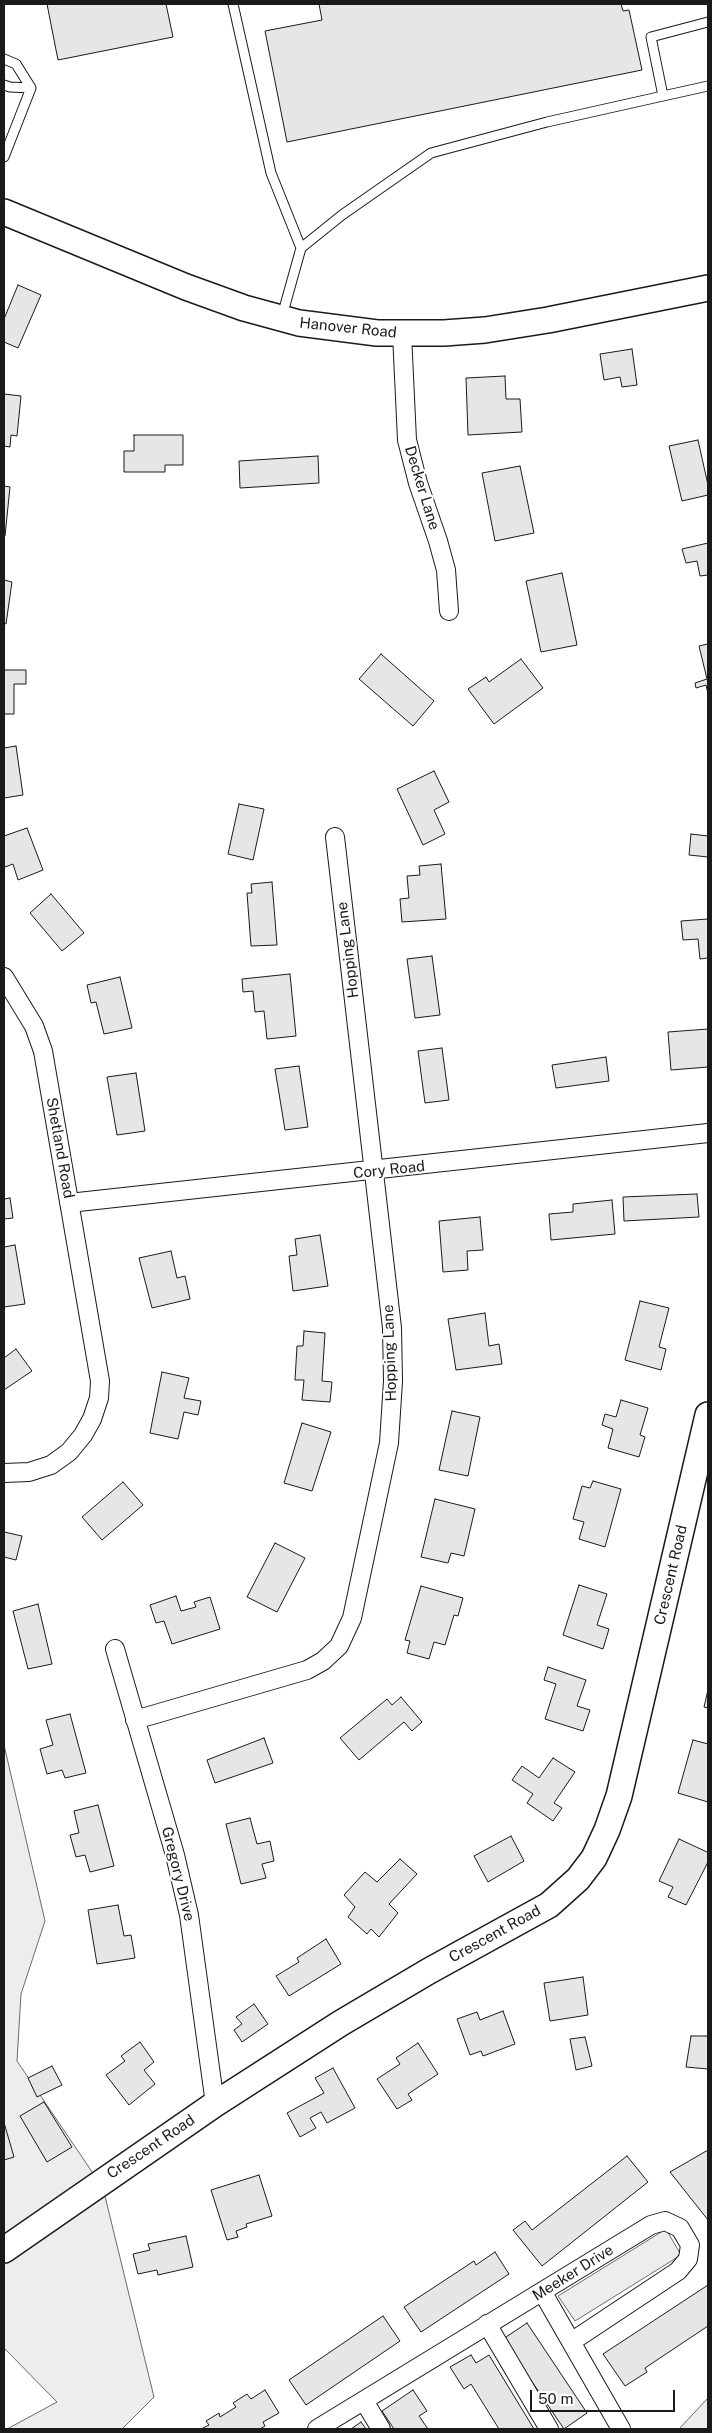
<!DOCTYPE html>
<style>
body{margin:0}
#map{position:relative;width:712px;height:2433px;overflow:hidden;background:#fff;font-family:"Public Sans",sans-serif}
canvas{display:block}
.frame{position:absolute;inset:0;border:5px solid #1a1a1a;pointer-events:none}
.scale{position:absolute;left:530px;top:2390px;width:145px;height:22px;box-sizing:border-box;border:2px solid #1a1a1a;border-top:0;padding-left:6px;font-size:15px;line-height:18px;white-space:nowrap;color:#1a1a1a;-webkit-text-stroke:4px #fff;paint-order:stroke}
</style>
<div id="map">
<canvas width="712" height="2433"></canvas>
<div class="frame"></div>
<div class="scale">50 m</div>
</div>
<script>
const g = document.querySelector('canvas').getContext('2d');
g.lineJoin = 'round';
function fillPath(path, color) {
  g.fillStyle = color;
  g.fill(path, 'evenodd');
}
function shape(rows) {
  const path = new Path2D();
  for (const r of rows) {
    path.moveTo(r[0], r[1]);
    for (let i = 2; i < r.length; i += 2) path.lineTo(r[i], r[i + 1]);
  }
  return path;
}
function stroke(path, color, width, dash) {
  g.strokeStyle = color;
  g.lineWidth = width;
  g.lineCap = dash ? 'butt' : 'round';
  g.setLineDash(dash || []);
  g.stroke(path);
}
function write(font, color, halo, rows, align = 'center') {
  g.font = font + ' "Public Sans",sans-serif';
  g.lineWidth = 4;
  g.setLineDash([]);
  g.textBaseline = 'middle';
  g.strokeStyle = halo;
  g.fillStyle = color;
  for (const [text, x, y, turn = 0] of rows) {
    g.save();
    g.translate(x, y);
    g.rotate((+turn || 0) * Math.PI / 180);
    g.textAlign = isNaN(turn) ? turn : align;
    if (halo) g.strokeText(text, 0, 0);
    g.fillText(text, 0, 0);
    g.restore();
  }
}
const built = shape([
 [4,1745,45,1921,21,1994,17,2061,103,2188,154,2397,122,2429,7,2429,57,2402,4,2348,4,1745],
 [666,2229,681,2255,575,2321,558,2296,666,2229],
 [708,2398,708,2429,679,2429,708,2398]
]);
const building = shape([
 [47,4,166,4,173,37,58,60,47,4],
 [319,4,621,4,623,11,629,10,642,70,287,142,265,31,322,20,319,4],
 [18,285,41,295,18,348,4,342,4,319,18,285],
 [632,349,637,385,622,387,620,377,604,380,600,354,632,349],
 [505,376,506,399,520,399,522,432,468,435,466,378,505,376],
 [4,394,21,396,17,436,11,435,10,447,4,446,4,394],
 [134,435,183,435,183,465,165,465,165,472,124,472,124,451,134,451,134,435],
 [698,440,708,485,708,495,682,501,669,446,698,440],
 [318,456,319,483,240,488,239,461,318,456],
 [520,466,534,533,495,541,482,473,520,466],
 [4,486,10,487,5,536,4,536,4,486],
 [708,543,708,575,700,576,697,561,686,563,682,549,708,543],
 [562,573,577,645,541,652,526,581,562,573],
 [4,580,12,582,6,624,4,623,4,580],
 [708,644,708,694,706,685,696,688,695,683,707,679,699,646,708,644],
 [381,654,434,701,413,726,359,679,381,654],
 [521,659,543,688,494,724,468,689,486,677,489,682,521,659],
 [4,670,26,670,26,684,14,684,14,714,4,714,4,670],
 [16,746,23,795,4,798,4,748,16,746],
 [434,771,449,802,434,810,445,834,423,845,397,789,434,771],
 [239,804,264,809,253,860,228,854,239,804],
 [27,828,43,870,18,880,13,864,5,867,4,863,4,836,27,828],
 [691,834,708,836,708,857,689,855,691,834],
 [441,864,446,919,402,922,400,899,409,898,407,876,420,875,419,866,441,864],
 [272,882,277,945,251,946,247,893,252,893,251,884,272,882],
 [51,894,84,933,62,951,30,913,51,894],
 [708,919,708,958,700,959,698,939,683,940,681,921,708,919],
 [432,956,440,1015,415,1018,407,959,432,956],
 [290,974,296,1036,267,1039,264,1011,255,1012,253,991,243,992,242,979,290,974],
 [120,977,132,1028,104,1034,96,1002,91,1003,87,985,120,977],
 [708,1029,708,1067,671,1070,668,1032,708,1029],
 [442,1048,449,1100,425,1103,418,1051,442,1048],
 [606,1057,609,1081,556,1088,552,1065,606,1057],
 [299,1066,308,1127,285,1130,275,1069,299,1066],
 [136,1073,145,1131,117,1135,107,1077,136,1073],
 [697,1194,699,1217,624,1221,623,1197,697,1194],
 [10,1198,13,1218,4,1219,4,1199,10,1198],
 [612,1200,615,1234,551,1240,549,1214,573,1212,573,1204,612,1200],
 [480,1217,483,1250,467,1251,468,1270,443,1272,439,1221,480,1217],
 [320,1235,328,1286,293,1291,289,1256,297,1255,295,1239,320,1235],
 [15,1245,25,1304,4,1307,4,1247,15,1245],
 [171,1251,177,1278,185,1276,190,1299,152,1308,139,1258,171,1251],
 [640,1301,669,1308,659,1347,666,1349,661,1370,625,1360,640,1301],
 [485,1313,489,1346,499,1344,502,1364,456,1370,448,1319,485,1313],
 [304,1331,325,1333,322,1381,332,1382,330,1402,302,1400,304,1380,295,1380,297,1346,303,1346,304,1331],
 [16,1349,32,1371,4,1390,4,1358,16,1349],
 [162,1372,189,1378,184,1398,201,1401,198,1415,184,1412,178,1439,150,1433,162,1372],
 [621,1400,648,1408,640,1435,645,1437,639,1457,608,1448,613,1429,602,1425,605,1414,616,1417,621,1400],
 [452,1411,480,1417,468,1476,439,1470,452,1411],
 [302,1423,331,1432,312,1491,284,1483,302,1423],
 [593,1481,621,1489,605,1547,579,1539,584,1522,573,1519,582,1486,590,1488,593,1481],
 [123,1482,143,1505,102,1540,82,1517,123,1482],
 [435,1499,475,1509,464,1556,451,1553,448,1563,421,1557,435,1499],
 [4,1532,22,1536,16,1560,4,1557,4,1532],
 [275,1543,305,1558,277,1612,247,1597,275,1543],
 [579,1585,607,1594,597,1625,609,1629,603,1649,563,1635,579,1585],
 [421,1586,463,1598,458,1616,454,1615,445,1645,434,1642,429,1659,407,1653,410,1641,405,1640,421,1586],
 [176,1596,181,1611,196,1607,194,1602,210,1597,220,1629,172,1644,164,1621,156,1623,150,1605,176,1596],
 [38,1604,52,1664,28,1669,13,1611,38,1604],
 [548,1667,586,1680,577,1706,590,1710,583,1731,545,1719,556,1684,544,1680,548,1667],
 [708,1690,708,1708,704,1707,708,1690],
 [401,1697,422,1722,412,1731,404,1722,359,1760,340,1738,387,1699,392,1705,401,1697],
 [70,1714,86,1773,65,1778,62,1770,47,1774,40,1749,53,1745,46,1720,70,1714],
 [264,1738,273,1763,215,1783,207,1760,264,1738],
 [693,1740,708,1744,708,1802,678,1793,693,1740],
 [553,1758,575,1772,554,1803,562,1808,553,1821,527,1803,533,1794,512,1780,522,1766,539,1778,553,1758],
 [98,1805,114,1866,90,1872,85,1855,76,1857,70,1835,79,1833,74,1811,98,1805],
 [250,1818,257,1844,270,1841,274,1861,262,1864,266,1878,241,1884,226,1824,250,1818],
 [511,1836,524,1861,488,1882,474,1856,511,1836],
 [679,1839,707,1852,708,1849,708,1862,686,1905,668,1897,673,1887,659,1881,679,1839],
 [400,1859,417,1874,389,1904,398,1913,379,1937,371,1929,367,1934,348,1917,355,1907,344,1895,365,1872,377,1882,400,1859],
 [118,1905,124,1936,131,1935,135,1958,97,1964,88,1910,118,1905],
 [326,1939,341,1964,289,1996,276,1976,299,1962,297,1958,326,1939],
 [583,1977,588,2015,550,2021,544,1983,583,1977],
 [254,2004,268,2024,242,2042,234,2030,242,2024,236,2017,254,2004],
 [503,2011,515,2044,483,2056,481,2051,470,2055,457,2019,477,2012,480,2020,503,2011],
 [691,2036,708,2036,708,2069,686,2067,691,2036],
 [585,2037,592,2066,576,2070,570,2039,585,2037],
 [140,2042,154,2062,144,2070,155,2084,129,2105,106,2075,125,2061,121,2056,140,2042],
 [418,2043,438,2074,408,2094,412,2100,397,2109,377,2079,400,2064,396,2058,418,2043],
 [52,2066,62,2085,37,2097,28,2078,52,2066],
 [333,2068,355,2108,327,2123,321,2112,310,2118,316,2128,300,2137,287,2113,324,2093,315,2078,333,2068],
 [44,2102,72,2147,47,2162,20,2116,44,2102],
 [5,2126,14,2157,4,2160,4,2127,5,2126],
 [708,2150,708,2220,670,2172,708,2150],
 [627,2156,648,2182,542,2266,513,2230,525,2221,532,2230,627,2156],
 [259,2175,272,2216,246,2224,247,2227,236,2231,238,2237,227,2240,211,2190,259,2175],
 [186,2236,193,2267,158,2275,157,2270,138,2274,133,2254,150,2250,148,2244,186,2236],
 [495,2252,509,2274,421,2332,404,2307,474,2261,476,2265,495,2252],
 [708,2285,708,2326,645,2368,647,2372,625,2386,603,2354,708,2285],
 [383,2316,400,2341,306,2405,289,2380,383,2316],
 [527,2323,587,2413,564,2429,503,2339,527,2323],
 [471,2355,476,2363,489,2355,534,2429,499,2429,471,2384,464,2389,450,2367,471,2355],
 [265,2390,279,2413,263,2422,265,2426,260,2429,201,2429,209,2425,206,2421,219,2413,220,2417,236,2407,233,2403,247,2394,251,2399,265,2390],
 [413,2390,427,2411,419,2416,428,2429,394,2429,382,2411,413,2390],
 [361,2422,366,2429,351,2429,361,2422]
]);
const lane = shape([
 [233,4,271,173,301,248],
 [4,59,16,64,31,88],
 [4,85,10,87,31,88],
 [663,96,708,86],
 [4,157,31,88],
 [282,316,301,248,342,215,431,153,547,122,663,96,651,37,708,22]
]);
const street = shape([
 [402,334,407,440,418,483,438,541,446,570,449,611],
 [4,977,34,1026,43,1051,100,1381,99,1398,92,1419,83,1435,69,1452,51,1465,29,1472,4,1473],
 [69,1203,708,1133],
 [115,1649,175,1855,189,1915,215,2104],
 [135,1720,307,1670,323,1661,339,1646,352,1618,389,1443,393,1381,392,1328,335,837],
 [543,2293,621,2429],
 [487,2324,549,2429],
 [364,2401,381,2429],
 [317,2429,651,2225,665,2221,680,2228,690,2245,688,2259,678,2271,571,2342]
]);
const secondary = shape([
 [4,212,186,287,244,308,299,323,377,333,444,333,485,330,548,320,708,288],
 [4,2250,215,2104,341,2023,429,1971,549,1905,578,1879,594,1858,607,1830,619,1796,708,1415]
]);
const streetNames = [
 ["Hanover Road",348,328,6],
 ["Decker Lane",422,488,73],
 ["Hopping Lane",348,950,-97],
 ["Shetland Road",60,1148,80],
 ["Cory Road",389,1170,-6],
 ["Hopping Lane",390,1353,-92],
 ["Crescent Road",671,1575,-77],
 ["Gregory Drive",178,1874,76],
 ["Crescent Road",495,1934,-29],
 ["Crescent Road",151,2147,-34],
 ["Meeker Drive",573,2273,-32]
];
fillPath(built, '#ededed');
stroke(built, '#6a6a6a', 1);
fillPath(building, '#e6e6e6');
stroke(building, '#1a1a1a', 1);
stroke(lane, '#1a1a1a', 11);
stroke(street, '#1a1a1a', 20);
stroke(secondary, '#1a1a1a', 28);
stroke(lane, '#fff', 9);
stroke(street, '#fff', 18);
stroke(secondary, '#fff', 25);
write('15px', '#1a1a1a', '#fff', streetNames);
</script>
